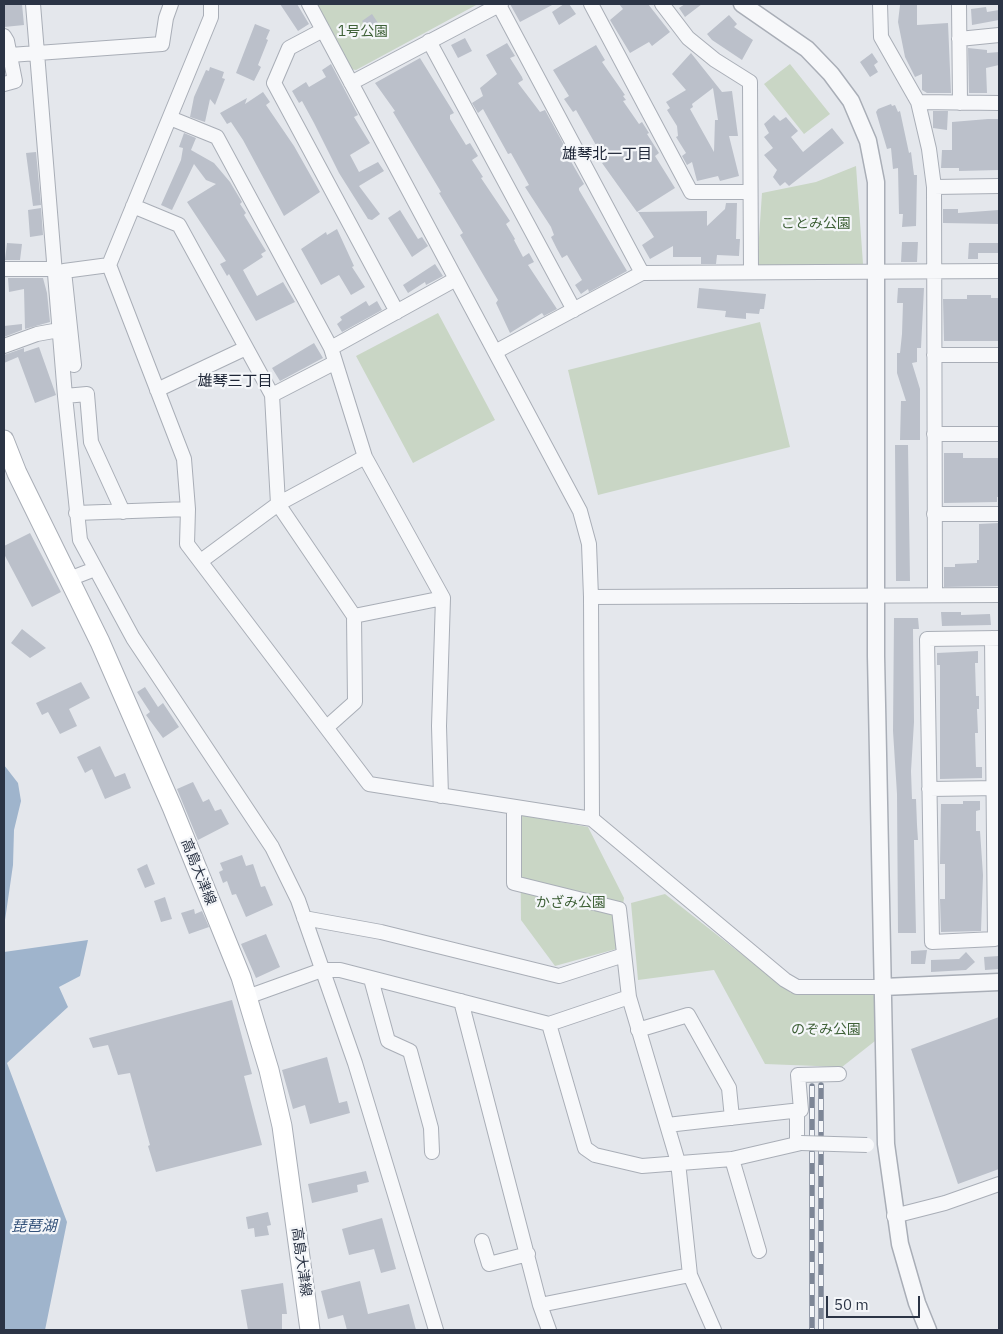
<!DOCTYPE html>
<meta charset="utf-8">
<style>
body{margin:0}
#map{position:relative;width:1003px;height:1334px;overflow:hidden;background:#e4e7ec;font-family:"IBM Plex Sans",sans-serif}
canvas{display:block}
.frame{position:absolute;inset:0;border:5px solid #2b3445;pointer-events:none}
.scale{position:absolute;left:826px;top:1296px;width:94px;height:22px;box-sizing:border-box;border:2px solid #2b3445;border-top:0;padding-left:6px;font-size:15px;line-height:18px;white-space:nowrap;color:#2b3445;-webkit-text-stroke:4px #f4f6f9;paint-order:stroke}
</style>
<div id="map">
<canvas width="1003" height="1334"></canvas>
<div class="frame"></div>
<div class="scale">50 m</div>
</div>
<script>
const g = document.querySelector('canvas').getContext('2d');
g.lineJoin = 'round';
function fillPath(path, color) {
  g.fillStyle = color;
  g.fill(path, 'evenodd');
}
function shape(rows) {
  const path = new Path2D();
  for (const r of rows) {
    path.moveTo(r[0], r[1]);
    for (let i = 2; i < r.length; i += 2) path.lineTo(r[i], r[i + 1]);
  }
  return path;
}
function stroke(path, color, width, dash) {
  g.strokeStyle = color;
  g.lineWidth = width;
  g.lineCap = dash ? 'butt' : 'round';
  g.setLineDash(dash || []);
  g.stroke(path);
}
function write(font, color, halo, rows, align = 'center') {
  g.font = font + ' "IBM Plex Sans","Noto Sans JP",sans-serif';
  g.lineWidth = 4.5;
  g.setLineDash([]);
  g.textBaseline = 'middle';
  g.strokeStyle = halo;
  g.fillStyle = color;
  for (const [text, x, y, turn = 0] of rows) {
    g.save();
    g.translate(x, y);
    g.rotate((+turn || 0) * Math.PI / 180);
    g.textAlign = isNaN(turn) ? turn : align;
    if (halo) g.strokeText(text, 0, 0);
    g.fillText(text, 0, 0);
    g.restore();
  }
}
const green = shape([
 [315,4,478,4,356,70,349,69],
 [790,64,830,114,804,134,764,84],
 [856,166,863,264,757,267,762,193,816,182],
 [438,313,495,420,413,463,356,356],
 [760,322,790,447,598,495,568,370],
 [520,815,588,827,624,898,616,949,555,966,521,920],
 [665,894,791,993,874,994,875,1041,842,1067,765,1064,714,970,638,980,631,903]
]);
const water = shape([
 [4,765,18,783,21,801,14,830,13,865,4,927],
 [88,940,80,976,59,987,68,1007,7,1063,67,1222,45,1330,4,1330,4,952]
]);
const building = shape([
 [4,4,22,4,24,25,4,27],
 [280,4,297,4,309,24,298,31],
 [510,4,554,4,520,22],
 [564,4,569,4,576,14,559,25,552,12],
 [619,4,648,4,670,32,652,46,649,42,630,53,610,20,623,9],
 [685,4,702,4,685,17,679,8],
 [903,4,917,4,917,25,948,23,951,93,927,93,922,90,922,74,915,77,905,57,898,22,900,5],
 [986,7,987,12,999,10,999,20,972,25,971,9],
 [372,14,382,29,372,36,362,21],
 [729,15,737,24,734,27,753,40,742,60,712,40,707,34],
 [255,24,270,30,266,39,268,40,258,65,261,67,254,81,236,73],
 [465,38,472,51,458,58,451,45],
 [507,43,515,56,510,58,522,77,523,80,518,83,540,112,545,110,564,145,562,146,584,184,579,188,579,190,627,271,589,292,588,289,581,294,575,285,582,280,567,255,562,258,557,249,551,237,554,235,551,227,525,187,529,185,511,153,508,154,483,109,478,113,472,103,483,96,480,88,497,74,486,55],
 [596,45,605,60,602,62,625,95,623,96,626,100,623,101,639,124,642,122,649,133,647,134,659,153,655,156,675,188,637,212,602,163,605,161,576,110,573,112,564,99,569,96,553,70],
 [968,48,987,50,987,53,999,52,999,65,986,68,987,93,969,93],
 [691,53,722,92,732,91,738,136,729,136,739,176,720,181,718,176,697,181,692,162,687,165,682,156,686,153,676,137,678,136,677,126,667,110,670,108,666,102,686,90,672,74],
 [713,88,718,120,715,120,714,152,690,109,693,107,692,104],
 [872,53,878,62,874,65,878,72,870,77,860,62],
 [420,58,454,113,450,115,450,119,466,145,470,143,478,156,472,160,483,177,481,178,510,221,506,224,515,239,514,240,523,257,529,253,534,262,528,265,557,309,544,316,542,313,510,333,496,303,498,300,460,235,463,233,439,193,441,192,393,112,395,111,375,83],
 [331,64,358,115,354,117,370,143,350,155,359,172,378,162,384,171,359,186,380,214,372,220,368,219,339,173,314,123,302,101,299,103,292,91,306,82,309,87,326,77,322,70],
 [210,67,224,72,222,78,225,79,215,105,210,99,205,122,190,117,194,97,206,70,209,71],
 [263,92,270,102,266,105,294,146,320,192,284,216,243,140,231,122,227,124,220,113,247,98,245,104],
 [891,104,892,106,895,105,898,112,900,111,909,153,911,152,914,175,917,175,916,226,902,227,903,214,899,214,898,168,893,169,891,148,887,149,876,112,878,109],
 [933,111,948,111,947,130,933,128],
 [774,115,780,121,786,117,798,131,791,137,803,152,832,128,844,143,789,186,785,182,780,186,773,177,777,170,764,155,773,148,764,137,769,133,764,124],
 [988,119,999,119,999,170,959,171,959,168,941,168,942,150,952,150,952,122],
 [184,133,196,138,191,150,214,163,230,182,242,202,240,204,246,213,244,215,266,251,261,254,263,257,243,270,257,296,283,282,295,302,256,321,229,274,227,276,220,264,226,261,187,202,216,184,206,180,194,164,172,210,161,205,181,160,183,148,179,147],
 [36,152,41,205,33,206,26,153],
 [726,203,737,203,736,239,740,239,739,256,717,255,716,264,701,264,701,257,673,257,673,246,650,259,642,245,654,237,638,212,707,211,707,226,725,209],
 [41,208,43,235,30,237,28,210],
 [943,209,958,209,958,213,999,210,999,224,943,223],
 [400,210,418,239,422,237,428,246,412,257,388,218],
 [337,229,354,266,352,267,365,287,351,295,339,275,321,285,301,249,326,232,327,235],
 [902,242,918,242,917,262,901,262],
 [7,243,22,244,20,260,5,260],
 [969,243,999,243,999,253,978,253,978,259,968,259],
 [435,264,443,276,426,285,425,282,408,293,403,285],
 [8,278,43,278,47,293,50,322,25,329,24,289,9,292],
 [699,288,766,294,764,309,760,309,759,314,746,313,746,319,725,317,726,311,697,308],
 [898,288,924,288,921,348,917,348,917,362,912,363,920,389,920,440,900,440,901,401,906,401,897,373,897,353,900,353,902,334,903,303,897,303],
 [967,295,991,295,991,298,999,298,999,341,944,341,943,299,967,299],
 [366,301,369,306,377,301,382,310,342,332,337,324,342,320,340,317],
 [22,324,22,330,4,337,4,326],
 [314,343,323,358,280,381,272,368],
 [39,347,56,395,35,403,18,357,4,363,4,355,24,348,24,352],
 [895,445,908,445,910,581,896,581],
 [944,453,963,453,963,458,999,458,999,497,997,497,997,502,944,503],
 [999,523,999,586,944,587,944,567,955,567,955,564,977,563,977,560,979,560,979,524],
 [30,533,61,592,32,607,4,554,4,546],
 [941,612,961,612,961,615,990,614,991,625,942,626],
 [894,618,918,618,919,629,913,629,914,722,911,771,912,799,916,799,917,825,918,840,914,840,916,933,898,933,897,794,893,731],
 [22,629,46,648,30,658,11,643],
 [978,651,978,663,975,663,976,696,979,696,979,709,977,709,978,733,975,733,976,767,982,767,982,778,940,779,940,665,937,665,937,653],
 [81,682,90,698,69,709,77,726,60,734,48,712,42,715,36,703],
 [145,687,158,707,163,703,179,727,163,738,146,715,150,712,137,692],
 [100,746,115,777,125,773,131,788,105,799,92,769,85,773,77,757],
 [193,782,203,802,209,799,215,811,221,809,229,824,198,840,177,789],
 [963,801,980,801,980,810,976,811,976,831,980,831,983,875,981,931,941,932,940,899,945,899,945,864,940,864,941,804,963,804],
 [242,855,246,866,253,864,261,887,265,886,273,905,246,917,236,894,232,895,227,881,223,883,219,872,223,870,220,863],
 [147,864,155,884,145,888,137,869],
 [165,897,172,919,161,922,154,901],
 [194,909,195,914,202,911,209,927,189,934,181,913],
 [266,934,280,967,256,978,241,944],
 [927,950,925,964,911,964,911,951],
 [966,952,975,962,966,970,931,972,931,960,959,959],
 [999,956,999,969,985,970,984,957],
 [232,1000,252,1074,244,1076,262,1145,156,1172,148,1146,150,1145,130,1073,118,1075,108,1045,93,1048,89,1038],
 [999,1017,999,1169,958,1184,911,1049],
 [327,1057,339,1103,347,1101,350,1113,310,1124,305,1105,293,1109,282,1070],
 [366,1171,369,1182,357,1185,358,1192,312,1203,308,1184],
 [268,1212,271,1225,267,1226,269,1235,255,1237,254,1228,248,1229,246,1217],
 [382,1218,396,1269,381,1273,374,1249,349,1255,342,1229],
 [360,1281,368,1314,409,1304,416,1330,347,1330,343,1315,328,1319,321,1291],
 [283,1283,287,1314,282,1314,282,1330,248,1330,241,1290]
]);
const minor = shape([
 [33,4,65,396,80,540,133,638,272,847,298,900,355,1063,436,1330],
 [211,4,211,17,109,265,184,459,188,509,187,544,369,784,592,819,785,980,797,987,883,987],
 [309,4,580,511,589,544,591,597,592,819],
 [591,4,691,192,749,192],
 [662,4,688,38,715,60,750,82,751,272],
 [880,4,881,37,918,102,929,149,934,187,935,595],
 [959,4,960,103],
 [499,5,642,273],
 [323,30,289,48,274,83,397,312],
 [4,36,7,41,15,81,4,84],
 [959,39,999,35],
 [429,41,574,310],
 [10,55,162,44,166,18,171,4],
 [351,83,501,4],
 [918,102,999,103],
 [170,118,217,137,331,348,365,457,443,598,439,726,441,796],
 [934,187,999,186],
 [133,206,179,225,272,395,278,504,354,616,355,702,327,727],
 [4,269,54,269],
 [4,346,37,334,59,330],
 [331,348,456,279],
 [495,352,642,273,999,271],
 [934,355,999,355],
 [74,365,64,271,109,265],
 [157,390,246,348],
 [272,395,334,363],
 [65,396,87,394,91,442,123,512],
 [934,434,999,434],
 [76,513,188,509],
 [934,514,999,514],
 [201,561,278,504,365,457],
 [69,579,95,569],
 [591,597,999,595],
 [354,616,443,598],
 [992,638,995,939,932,942,927,639,999,638],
 [929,789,999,788],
 [514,808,514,883,619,909,629,997,678,1162,690,1275,714,1330],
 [304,918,381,932,559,976,624,955],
 [371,979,388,1041,410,1051,431,1128,432,1152],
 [247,997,322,970,340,970,549,1024,629,997],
 [461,1001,540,1305,549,1330],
 [549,1024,585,1148,595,1155,642,1166,732,1159,801,1143],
 [638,1030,688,1015,729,1088,732,1118],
 [797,1110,797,1143],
 [667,1125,801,1110,798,1075,839,1074],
 [732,1159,759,1251],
 [894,1216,945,1203,999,1184],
 [482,1241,489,1264,528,1254],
 [540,1305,690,1275]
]);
const tertiary = shape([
 [742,4,807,49,831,74,851,101,868,141,876,182,876,656,886,1144,900,1244,917,1303,928,1330],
 [883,987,999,982]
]);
const secondary = shape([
 [4,440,17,473,100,642,172,807,241,977,269,1070,282,1126,310,1330]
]);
const rail = shape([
 [812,1086,812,1330],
 [821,1330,821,1085]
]);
const minorBridge = shape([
 [801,1143,867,1145]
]);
const parkNames = [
 ["1号公園",363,32],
 ["ことみ公園",816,224],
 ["かざみ公園",571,903],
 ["のぞみ公園",826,1030]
];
const streetNames = [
 ["高島大津線",198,872,68],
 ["高島大津線",301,1262,82]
];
const neighbourhoodNames = [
 ["雄琴北一丁目",607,155],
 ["雄琴三丁目",235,382]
];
const waterNames = [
 ["琵琶湖",34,1227]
];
fillPath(green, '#c9d6c5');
fillPath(water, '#9fb4cc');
fillPath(building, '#bbc0ca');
stroke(minor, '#a9aeb7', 16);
stroke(tertiary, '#a9aeb7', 19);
stroke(secondary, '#a9aeb7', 21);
stroke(minor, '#f7f8fa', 14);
stroke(tertiary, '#f7f8fa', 16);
stroke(secondary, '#fff', 19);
stroke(rail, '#7d8696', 5.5);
stroke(rail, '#f4f6f9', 4, [11]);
stroke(minorBridge, '#a9aeb7', 16, []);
stroke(minorBridge, '#f7f8fa', 14);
write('14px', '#3f6138', '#f4f6f9', parkNames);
write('14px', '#2b3445', '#f4f6f9', streetNames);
write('15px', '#1d2536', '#f4f6f9', neighbourhoodNames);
write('italic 15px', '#34527a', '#f4f6f9', waterNames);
</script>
